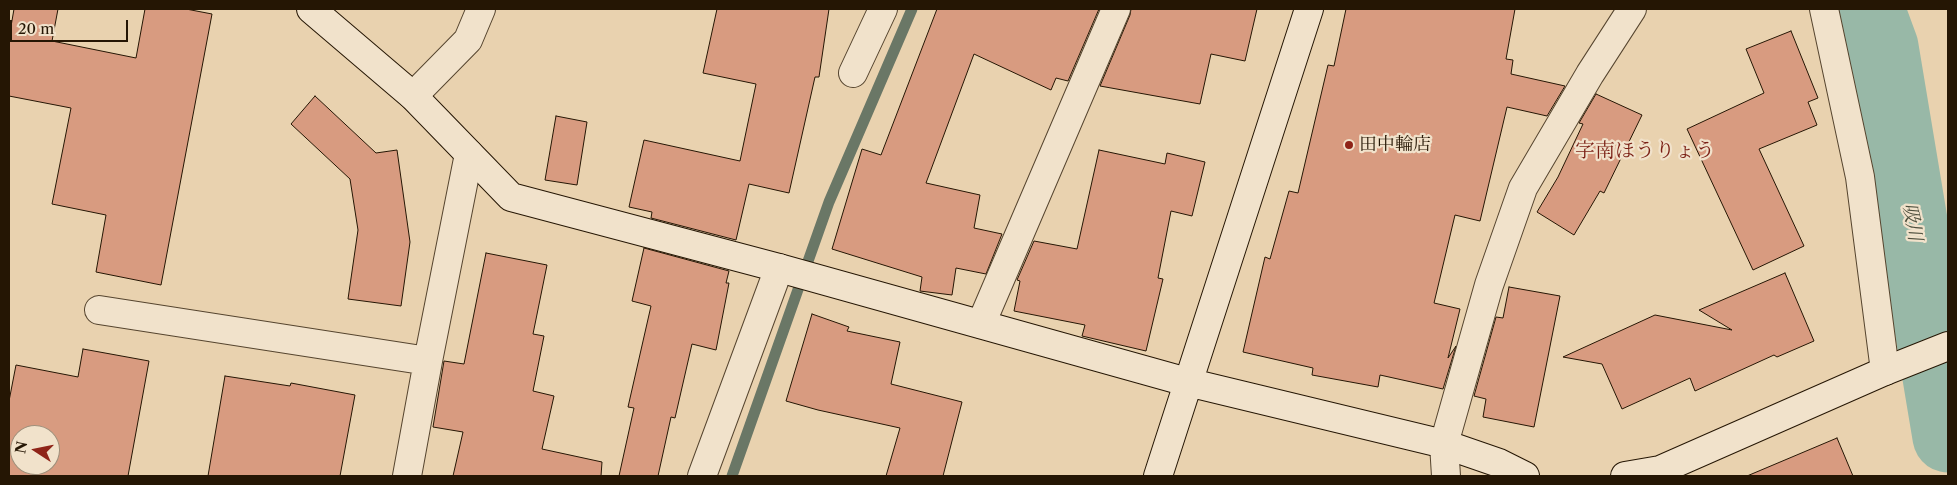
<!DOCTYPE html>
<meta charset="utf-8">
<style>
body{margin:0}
#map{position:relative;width:1957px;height:485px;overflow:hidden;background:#e9d2af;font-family:"Libre Caslon Text",serif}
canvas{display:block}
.frame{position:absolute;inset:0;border:10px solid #251604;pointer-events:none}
.north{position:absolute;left:10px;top:425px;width:50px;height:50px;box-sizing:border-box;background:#f1e2cb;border:1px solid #9f907b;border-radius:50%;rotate:281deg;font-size:14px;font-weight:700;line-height:20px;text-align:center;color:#251604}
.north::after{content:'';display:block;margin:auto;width:18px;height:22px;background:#8f2418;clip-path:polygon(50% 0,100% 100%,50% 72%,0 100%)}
.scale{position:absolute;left:10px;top:20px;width:118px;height:22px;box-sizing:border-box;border:2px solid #251604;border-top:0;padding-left:6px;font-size:15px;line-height:18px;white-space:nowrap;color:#251604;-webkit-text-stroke:4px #f1e2cb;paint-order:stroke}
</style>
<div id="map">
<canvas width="1957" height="485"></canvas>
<div class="frame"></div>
<div class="north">N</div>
<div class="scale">20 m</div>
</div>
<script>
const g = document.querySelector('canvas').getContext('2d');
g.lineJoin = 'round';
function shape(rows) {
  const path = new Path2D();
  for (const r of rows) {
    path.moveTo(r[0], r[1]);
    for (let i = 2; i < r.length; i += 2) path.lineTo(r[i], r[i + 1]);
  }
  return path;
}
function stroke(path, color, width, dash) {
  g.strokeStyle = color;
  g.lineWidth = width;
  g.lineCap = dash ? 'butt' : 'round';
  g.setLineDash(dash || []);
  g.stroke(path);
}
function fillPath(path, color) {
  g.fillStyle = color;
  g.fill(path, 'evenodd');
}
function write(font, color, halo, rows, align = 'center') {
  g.font = font + ' "Libre Caslon Text","Noto Serif JP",serif';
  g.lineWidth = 4.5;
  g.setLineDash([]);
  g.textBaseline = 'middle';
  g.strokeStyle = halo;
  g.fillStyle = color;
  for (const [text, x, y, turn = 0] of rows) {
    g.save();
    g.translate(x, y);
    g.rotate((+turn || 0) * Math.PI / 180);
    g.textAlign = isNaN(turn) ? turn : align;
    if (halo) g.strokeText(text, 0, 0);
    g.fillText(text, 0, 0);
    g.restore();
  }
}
const stream = shape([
 [732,476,829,202,912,9]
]);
const river = shape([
 [1869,9,1883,47,1948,437]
]);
const building = shape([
 [14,9,58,9,52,41,136,58,145,9,186,9,212,14,161,285,96,272,106,215,52,204,71,108,9,96,9,38,14,9],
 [717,9,829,9,819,77,815,77,789,193,749,184,736,240,651,218,652,212,629,207,644,140,740,161,756,84,703,73,717,9],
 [937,9,1099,9,1068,81,1056,78,1051,90,974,54,926,183,980,195,974,228,1002,234,986,274,956,268,952,295,920,291,922,277,832,249,862,149,881,155,937,9],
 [1131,9,1257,9,1245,61,1211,54,1200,104,1100,86,1130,15,1131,9],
 [1346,9,1515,9,1506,59,1513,60,1511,74,1565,86,1547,116,1507,107,1480,221,1455,215,1434,303,1460,309,1448,358,1456,346,1443,389,1380,375,1378,387,1312,375,1313,368,1243,352,1265,257,1270,259,1289,191,1298,193,1328,65,1334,66,1346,9],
 [1791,31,1818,98,1808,102,1817,125,1759,149,1804,246,1753,270,1687,129,1764,93,1746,49,1791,31],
 [1596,94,1642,115,1604,193,1600,191,1574,235,1537,212,1558,177,1583,124,1579,123,1596,94],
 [315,96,376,153,397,150,410,242,401,306,348,299,358,230,350,179,291,124,315,96],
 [556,116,587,122,577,185,545,180,556,116],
 [1099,150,1165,164,1167,153,1205,162,1192,216,1171,211,1158,278,1163,279,1146,351,1082,336,1085,325,1014,311,1020,281,1017,280,1034,241,1077,249,1099,150],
 [644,248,729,271,726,283,729,283,716,350,692,344,675,418,671,417,658,476,619,476,634,408,628,407,651,306,632,301,644,248],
 [486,253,547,265,533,334,544,336,533,391,554,396,542,449,602,462,601,476,453,476,463,432,433,427,444,361,464,364,486,253],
 [1785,273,1814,341,1777,357,1774,355,1695,391,1690,378,1622,409,1602,364,1563,357,1655,315,1732,330,1699,310,1785,273],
 [1509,287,1560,296,1534,427,1483,417,1486,399,1474,396,1496,317,1503,318,1509,287],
 [812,314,849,327,847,331,900,342,891,384,962,402,943,476,886,476,900,428,818,410,786,401,812,314],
 [83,349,149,361,128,476,9,476,9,401,16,365,78,377,83,349],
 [20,435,50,435,50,465,20,465,20,435],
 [225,376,290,386,291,383,355,395,340,476,208,476,225,376],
 [1837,438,1853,476,1747,476,1837,438]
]);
const street = shape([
 [1824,9,1860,177,1885,371],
 [853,73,883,9],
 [413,96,468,40,481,9],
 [99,310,428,361],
 [981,324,1116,9],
 [407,476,428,361,469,154],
 [702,476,779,268],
 [1446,476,1444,444,1489,285,1523,188,1590,74,1632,9]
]);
const secondary = shape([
 [311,9,413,96,511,197,779,268,1187,382,1444,444,1499,463,1525,476],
 [1158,476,1309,9],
 [1625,476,1660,470,1885,371,1948,346]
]);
const markers = [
 [1349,145,5,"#8f2418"]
];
const poiNames = [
 ["田中輪店",1359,145]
];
const waterNames = [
 ["吸川",1912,222,80]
];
const quarterNames = [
 ["字南ほうりょう",1645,151]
];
stroke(stream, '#6a7766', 11);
stroke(river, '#98b8a7', 71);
fillPath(building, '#d89b80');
stroke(building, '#251604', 1);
stroke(street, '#56452f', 30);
stroke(secondary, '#251604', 30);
stroke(street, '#f1e2cb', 28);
stroke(secondary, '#f1e2cb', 28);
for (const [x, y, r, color] of markers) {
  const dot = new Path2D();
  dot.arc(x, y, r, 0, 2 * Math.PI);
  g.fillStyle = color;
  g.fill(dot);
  stroke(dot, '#f1e2cb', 2);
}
write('18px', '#251604', '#f1e2cb', poiNames, 'left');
write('italic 19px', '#4d4f3d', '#f1e2cb', waterNames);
write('20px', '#7a1f14', '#f1e2cb', quarterNames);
</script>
